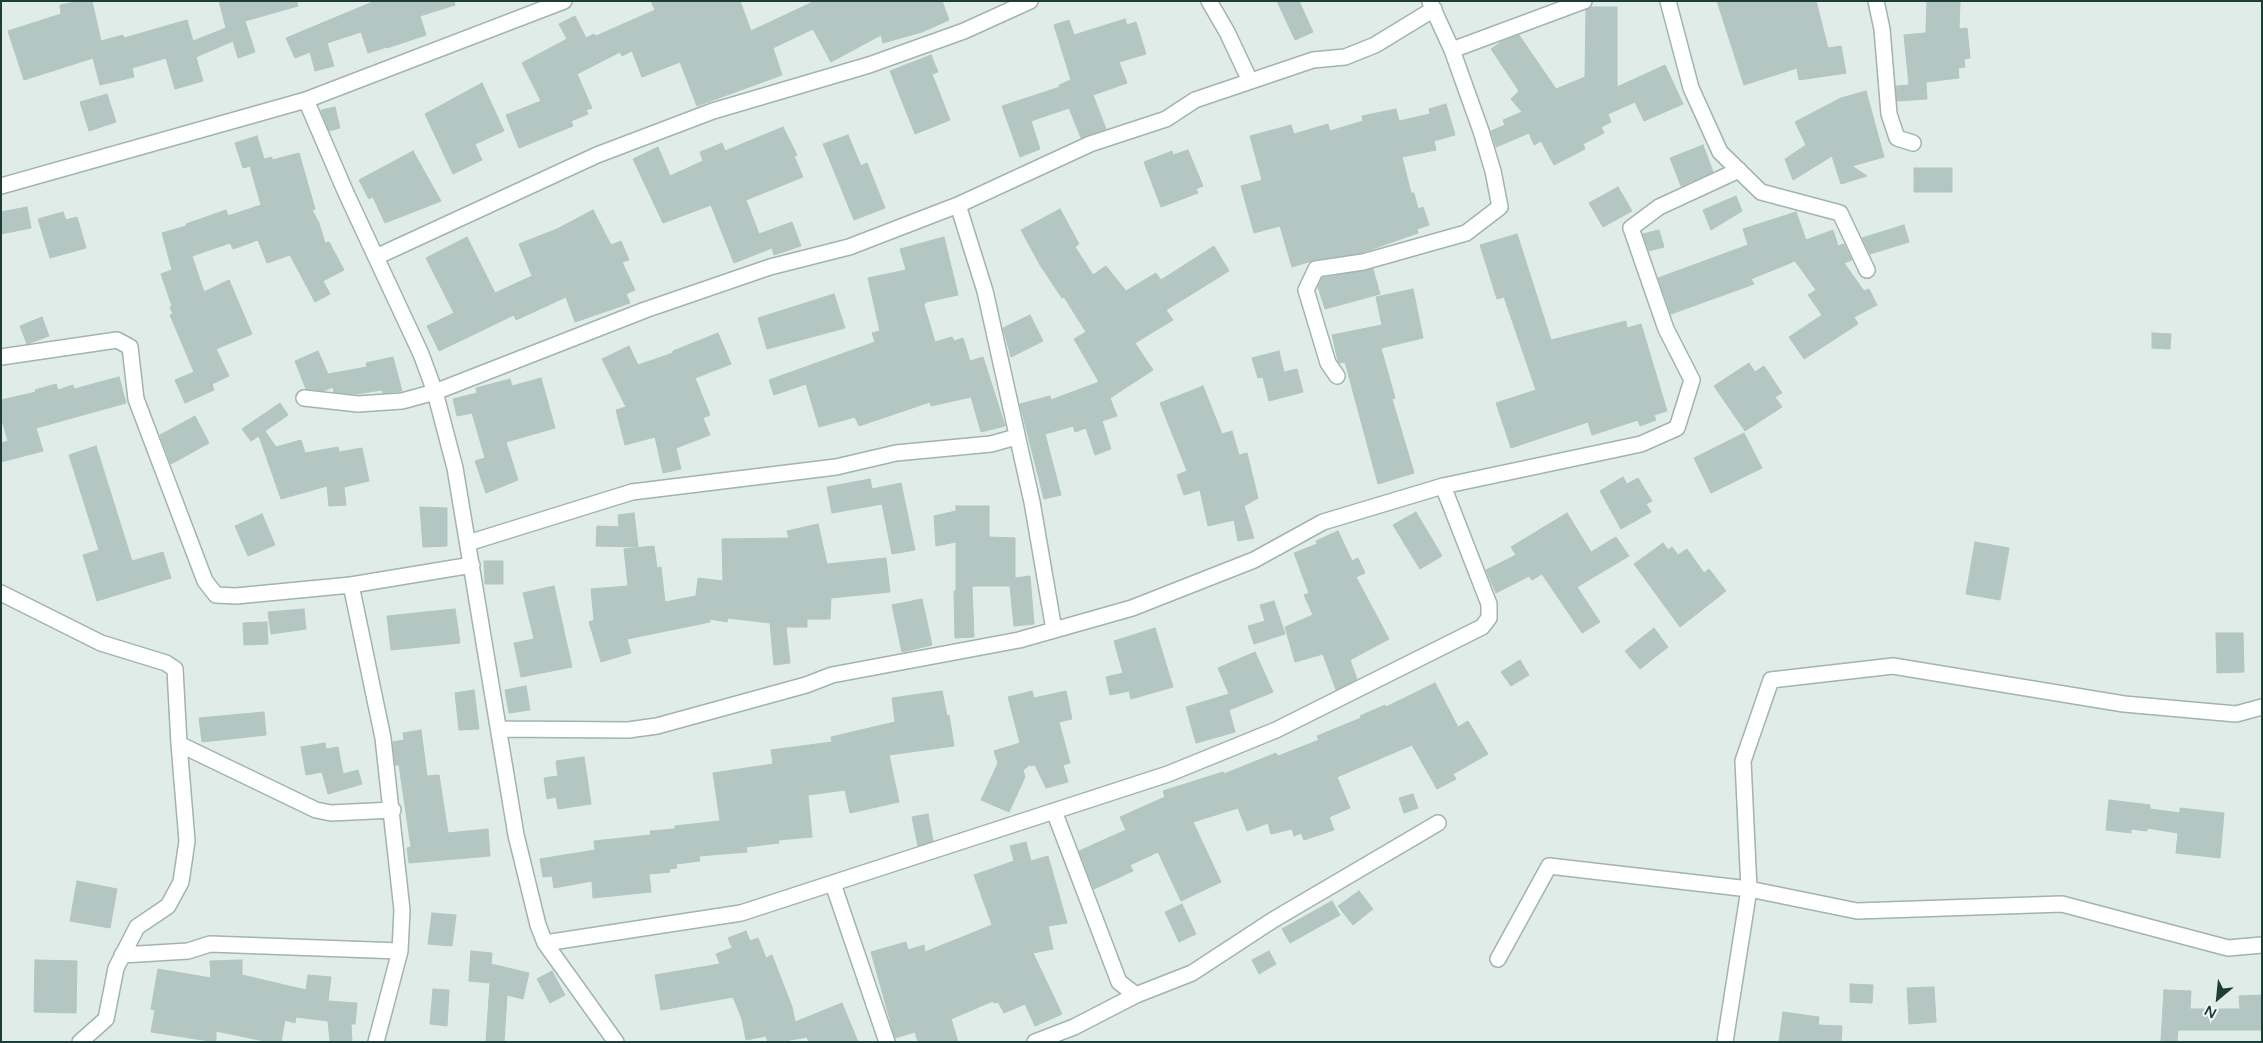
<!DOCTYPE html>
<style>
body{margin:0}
#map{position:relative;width:2263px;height:1043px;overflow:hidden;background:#dfece7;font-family:"Varela Round",sans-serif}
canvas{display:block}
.frame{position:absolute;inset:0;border:2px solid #1e3d38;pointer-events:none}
.north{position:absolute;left:2193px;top:973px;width:50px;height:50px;-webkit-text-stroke:4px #eff8f5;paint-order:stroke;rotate:208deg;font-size:14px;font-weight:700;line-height:20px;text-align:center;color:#1e3d38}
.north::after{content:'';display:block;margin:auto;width:18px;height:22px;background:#1e3d38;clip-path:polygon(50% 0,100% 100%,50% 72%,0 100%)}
</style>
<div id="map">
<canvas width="2263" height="1043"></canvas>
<div class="frame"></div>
<div class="north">N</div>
</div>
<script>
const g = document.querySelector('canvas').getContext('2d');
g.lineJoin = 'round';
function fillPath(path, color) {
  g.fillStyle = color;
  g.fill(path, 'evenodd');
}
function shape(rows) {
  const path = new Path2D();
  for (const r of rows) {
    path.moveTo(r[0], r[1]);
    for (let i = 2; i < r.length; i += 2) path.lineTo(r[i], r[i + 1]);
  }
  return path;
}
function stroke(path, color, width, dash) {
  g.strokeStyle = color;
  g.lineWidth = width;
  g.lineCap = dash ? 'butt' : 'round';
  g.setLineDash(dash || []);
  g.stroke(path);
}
const building = shape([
 [80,1,92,1,101,41,123,35,124,38,187,20,193,41,226,28,219,1,297,1,298,6,245,21,255,52,238,58,233,41,196,57,203,81,175,89,166,58,132,68,134,77,100,85,93,58,24,80,8,31,61,14,60,5,80,1],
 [375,1,454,1,455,5,420,16,426,35,387,48,387,47,368,53,361,32,327,43,334,66,315,71,310,52,295,58,286,38,375,1],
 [651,1,740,1,751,31,815,1,942,1,949,20,922,32,883,43,881,35,831,62,813,29,773,48,782,75,697,106,680,62,642,77,632,51,622,56,620,52,577,74,592,108,586,110,588,114,571,121,573,126,519,148,506,115,541,101,522,63,567,39,559,24,575,16,586,38,594,34,596,36,655,10,651,1],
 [1277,1,1299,1,1313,32,1295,40,1277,1],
 [1717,1,1816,1,1828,48,1841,46,1846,73,1799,80,1797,68,1744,85,1717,1],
 [1927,1,1960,1,1959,29,1967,28,1970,58,1964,59,1965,67,1958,68,1959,78,1926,82,1927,99,1897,101,1896,86,1909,85,1904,35,1926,33,1927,1],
 [1591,7,1617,7,1617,87,1665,65,1683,104,1644,121,1635,102,1608,114,1611,122,1601,127,1604,133,1583,144,1585,149,1554,165,1541,141,1534,145,1529,133,1496,147,1491,131,1505,125,1503,120,1522,112,1511,99,1519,91,1491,49,1501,42,1519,35,1556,89,1585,77,1586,10,1591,7],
 [1125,19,1127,25,1136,22,1146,54,1119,62,1127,83,1093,95,1106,129,1081,138,1069,108,1031,121,1040,149,1020,157,1002,106,1060,87,1059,85,1071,80,1054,25,1069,20,1074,35,1125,19],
 [931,55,938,72,932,74,950,120,915,134,890,71,931,55],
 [482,83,504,131,475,144,482,160,453,174,425,114,482,83],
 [1866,91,1884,157,1852,166,1867,176,1841,184,1832,156,1793,180,1785,159,1806,145,1795,122,1841,98,1866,91],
 [107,94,116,122,89,131,80,102,107,94],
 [1446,104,1455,135,1434,141,1436,150,1402,157,1411,193,1414,193,1418,209,1423,207,1429,225,1417,229,1418,233,1361,253,1315,260,1292,267,1280,226,1254,233,1241,186,1262,180,1250,136,1291,125,1294,134,1328,124,1330,131,1363,121,1362,116,1396,109,1399,121,1430,114,1429,109,1446,104],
 [335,107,340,128,329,131,321,110,335,107],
 [783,127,797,155,794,156,803,177,746,200,759,234,792,222,801,246,774,255,772,248,734,263,711,205,663,223,633,159,658,147,670,176,703,161,700,152,722,143,725,151,783,127],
 [848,135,861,166,867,163,885,208,854,220,823,144,848,135],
 [257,136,264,159,272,157,272,160,299,153,315,209,312,210,319,223,325,243,329,242,344,270,323,281,330,294,315,302,290,255,267,263,258,240,233,249,230,243,192,256,204,292,229,280,252,334,216,349,229,376,212,384,214,390,185,403,175,380,194,372,170,315,173,314,170,307,172,306,161,274,172,270,162,233,186,226,186,224,226,210,228,216,261,205,250,166,243,168,235,143,257,136],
 [1703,145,1713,172,1681,186,1670,158,1703,145],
 [1188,150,1203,186,1196,189,1198,193,1161,207,1144,162,1172,151,1173,155,1188,150],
 [413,151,441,201,385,223,373,197,369,199,359,180,413,151],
 [1914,168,1952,168,1952,192,1914,192,1914,168],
 [1618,187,1632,211,1603,227,1589,203,1618,187],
 [1736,196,1742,211,1711,230,1703,210,1736,196],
 [27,207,31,228,1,234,1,212,27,207],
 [1060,209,1079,244,1075,247,1093,275,1106,266,1126,291,1156,273,1161,280,1214,246,1229,271,1166,310,1173,320,1135,343,1153,370,1110,398,1117,416,1102,421,1111,449,1095,455,1086,428,1075,432,1073,426,1045,434,1061,495,1044,499,1020,404,1050,396,1051,400,1099,382,1074,339,1086,332,1064,297,1062,298,1040,265,1021,230,1060,209],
 [593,210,611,245,621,241,629,260,622,262,635,290,626,294,630,303,575,322,566,297,516,320,514,315,439,351,427,326,454,313,426,258,467,237,495,293,532,276,519,244,557,229,593,210],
 [63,212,66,220,77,217,86,248,50,258,38,219,63,212],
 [1796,212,1806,240,1833,230,1838,246,1844,244,1852,260,1844,263,1864,291,1869,289,1877,305,1854,317,1858,324,1804,359,1789,337,1822,315,1808,295,1816,290,1795,261,1751,279,1754,284,1671,314,1658,278,1748,245,1743,229,1796,212],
 [1904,225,1909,242,1870,254,1862,238,1904,225],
 [1659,230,1664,247,1649,251,1643,234,1659,230],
 [1517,234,1551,340,1626,321,1627,328,1641,324,1667,411,1654,415,1656,420,1640,426,1638,420,1592,435,1588,422,1511,448,1496,403,1536,390,1504,297,1497,299,1480,245,1517,234],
 [944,237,958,295,926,302,924,305,935,342,952,337,954,341,963,338,970,361,983,357,1005,426,981,432,971,397,931,406,930,402,859,426,855,417,819,427,806,384,774,395,769,380,875,342,872,333,880,331,868,278,906,270,900,249,944,237],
 [1373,269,1380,294,1325,309,1318,287,1322,278,1373,269],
 [1413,289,1423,338,1381,348,1395,398,1392,399,1414,473,1378,484,1345,362,1339,363,1338,361,1332,335,1382,325,1376,297,1413,289],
 [834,294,845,328,767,349,758,318,834,294],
 [1030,315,1043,341,1011,357,1003,328,1030,315],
 [42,317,49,336,27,344,20,326,42,317],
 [718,333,731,364,695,378,710,415,703,418,710,435,676,448,681,469,663,473,655,437,625,445,616,410,626,407,602,359,629,346,638,365,673,353,673,351,718,333],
 [2152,333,2171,334,2170,349,2152,348,2152,333],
 [318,351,328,374,367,367,366,363,393,357,402,391,383,393,382,390,356,394,334,392,333,387,323,391,306,389,295,361,318,351],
 [1279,351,1284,372,1297,369,1303,392,1269,401,1263,377,1258,378,1252,358,1279,351],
 [1749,363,1755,372,1764,366,1782,393,1775,397,1782,407,1745,431,1714,386,1749,363],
 [119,377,126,403,36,428,43,451,1,462,1,443,8,441,1,417,1,400,36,392,35,390,56,384,58,390,73,385,74,389,119,377],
 [541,378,555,428,506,442,518,480,486,493,475,461,485,458,472,413,457,416,453,399,477,393,476,388,510,379,512,386,541,378],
 [1203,386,1222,434,1232,431,1239,455,1247,453,1258,498,1244,506,1254,538,1238,541,1234,520,1208,526,1200,490,1184,495,1177,475,1187,471,1160,403,1203,386],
 [280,403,288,415,265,431,276,447,301,440,305,453,338,447,339,452,362,448,369,481,344,487,346,505,329,506,327,486,281,499,259,436,251,441,242,429,280,403],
 [195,416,209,443,171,464,160,435,195,416],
 [1744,433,1762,468,1711,493,1694,458,1744,433],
 [96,446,132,561,163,552,171,578,97,601,83,555,99,550,69,455,96,446],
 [1623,477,1627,484,1638,478,1652,501,1646,504,1651,512,1621,529,1600,491,1623,477],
 [870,479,872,489,901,483,915,550,892,554,882,504,832,513,827,487,870,479],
 [956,506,989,506,989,537,1015,538,1015,578,1030,576,1034,624,1014,626,1010,586,972,586,974,637,955,638,954,591,956,591,956,542,936,546,934,516,956,511,956,506],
 [420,507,447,508,447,546,423,547,420,507],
 [1416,512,1442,556,1420,569,1393,525,1416,512],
 [634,513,638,547,596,546,597,526,619,527,618,515,634,513],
 [1567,513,1591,552,1616,537,1629,556,1577,587,1600,622,1582,633,1542,574,1532,580,1529,576,1496,593,1486,570,1516,555,1511,547,1567,513],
 [262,514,275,545,248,556,235,526,262,514],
 [818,524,827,564,886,558,890,592,831,598,830,619,807,619,807,627,786,627,790,663,774,665,770,623,728,618,727,622,710,619,710,622,627,639,631,653,601,662,589,622,594,620,591,589,628,586,624,549,654,546,657,568,661,567,665,602,696,596,698,578,723,581,722,539,789,538,787,531,818,524],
 [1338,531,1352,561,1358,558,1365,573,1356,577,1389,639,1350,660,1357,679,1336,690,1323,654,1295,662,1285,627,1313,615,1304,595,1309,593,1294,553,1317,544,1316,541,1338,531],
 [1975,542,2009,548,2000,600,1966,594,1975,542],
 [1663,543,1668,550,1672,547,1678,555,1687,549,1704,573,1709,569,1726,591,1680,627,1634,564,1663,543],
 [484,561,503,561,503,584,485,584,484,561],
 [554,586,572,667,521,677,514,643,534,639,523,593,554,586],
 [922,599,932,645,902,652,892,605,922,599],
 [1274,601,1285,634,1254,644,1248,626,1265,621,1260,605,1274,601],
 [304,609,306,629,271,634,268,612,304,609],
 [455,609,460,643,391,650,387,616,455,609],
 [267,622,268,644,244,645,243,623,267,622],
 [1155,628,1173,687,1131,699,1129,691,1110,695,1106,677,1123,673,1114,641,1155,628],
 [1654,628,1668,647,1640,669,1625,651,1654,628],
 [2216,633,2243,633,2244,672,2217,673,2216,633],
 [1255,652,1273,692,1229,710,1235,732,1196,743,1186,707,1229,694,1218,668,1255,652],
 [1520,660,1529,675,1511,686,1501,672,1520,660],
 [1435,683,1458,727,1468,721,1488,754,1453,774,1456,779,1437,789,1412,745,1337,777,1350,808,1329,817,1334,830,1304,840,1301,833,1294,836,1292,829,1271,834,1268,823,1247,831,1238,808,1193,822,1221,882,1181,901,1158,852,1130,865,1133,871,1094,889,1079,851,1126,830,1120,817,1165,797,1163,791,1223,772,1224,774,1276,753,1278,756,1319,740,1317,736,1361,718,1360,716,1385,705,1386,707,1435,683],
 [526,686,530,710,509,713,505,690,526,686],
 [474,690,479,729,459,730,455,693,474,690],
 [942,691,947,716,949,715,954,746,889,755,899,802,850,813,845,790,808,795,812,837,778,840,779,843,746,847,747,852,699,856,700,861,676,864,677,868,669,869,670,872,649,874,651,892,593,898,592,881,554,888,552,876,543,877,540,859,595,850,594,841,651,835,650,831,675,829,675,826,720,821,713,773,773,764,771,750,832,742,831,737,895,722,892,698,942,691],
 [1032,691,1034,698,1066,691,1072,719,1059,722,1070,763,1063,765,1068,782,1046,788,1035,765,1031,766,1031,764,1023,770,1025,777,1009,812,981,800,998,763,994,751,1020,743,1008,697,1032,691],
 [264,712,266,735,202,742,199,718,264,712],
 [421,730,427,776,439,775,448,833,488,829,490,856,409,863,407,848,411,847,399,765,395,765,393,742,404,740,403,733,421,730],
 [325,743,326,749,338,747,343,774,358,770,362,784,328,794,322,772,306,775,301,747,325,743],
 [584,757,591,804,558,809,556,797,547,799,544,778,558,776,556,761,584,757],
 [1413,794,1418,808,1404,813,1399,798,1413,794],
 [2109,800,2150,805,2150,809,2180,813,2180,808,2224,813,2220,858,2176,853,2178,833,2147,828,2147,831,2131,829,2131,833,2106,830,2109,800],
 [928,814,933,841,918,846,912,817,928,814],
 [1026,842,1031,861,1048,856,1067,923,1048,926,1053,949,1033,953,1062,1014,1035,1026,1025,1004,1004,1013,998,1002,994,1003,993,1001,951,1019,958,1042,918,1042,915,1032,895,1038,871,952,906,942,908,950,924,945,925,952,992,925,974,875,1014,861,1010,846,1026,842],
 [77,881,117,889,110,928,70,921,77,881],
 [1359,891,1373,909,1353,925,1338,906,1359,891],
 [1332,901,1340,915,1290,943,1282,929,1332,901],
 [1182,904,1196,934,1179,942,1165,912,1182,904],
 [432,913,456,915,452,946,428,944,432,913],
 [746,931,750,941,758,938,766,958,772,955,792,1007,795,1022,842,1003,858,1042,809,1042,807,1037,779,1042,768,1042,766,1036,746,1040,742,1019,733,997,661,1010,655,975,720,964,716,954,732,948,728,938,746,931],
 [471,951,492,953,491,964,529,973,523,999,507,995,504,1042,486,1042,490,983,469,981,471,951],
 [1269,951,1276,964,1259,974,1252,960,1269,951],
 [35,960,77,961,76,1013,34,1012,35,960],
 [242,960,242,975,306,990,308,975,331,977,328,1001,357,1003,355,1024,351,1024,352,1042,330,1042,328,1021,296,1017,295,1023,285,1020,281,1042,269,1042,216,1031,216,1042,151,1032,155,1010,151,1009,158,969,211,978,210,961,242,960],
 [552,971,565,995,550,1003,537,979,552,971],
 [1850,984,1873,985,1872,1003,1850,1002,1850,984],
 [1934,987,1936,1022,1909,1024,1907,988,1934,987],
 [433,989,449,990,447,1026,430,1024,433,989],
 [2164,990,2191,991,2190,1009,2240,1009,2239,996,2262,995,2262,1030,2178,1030,2177,1042,2161,1042,2164,990],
 [1783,1012,1819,1017,1818,1025,1842,1026,1841,1042,1779,1042,1783,1012]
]);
const minor = shape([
 [1209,1,1227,32,1250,81],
 [1668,1,1691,88,1720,152,1761,192,1840,213,1867,270],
 [1876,1,1882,29,1889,114,1897,138,1913,143],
 [1452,50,1584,1],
 [306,100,346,193,421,354,435,392,455,468,516,835,538,925,545,943,616,1042],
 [1,186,306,100,564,1],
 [958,205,985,291,1032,502,1054,630],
 [376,257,597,155,713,111,869,65,964,31,1030,1],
 [1,357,117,340,130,347,136,399,205,581,216,595,236,596,351,585,472,565],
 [1337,376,1328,363,1306,290,1316,269,1363,262,1466,233,1500,207,1493,171,1481,131,1452,50,1430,2],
 [304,398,358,404,402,401,435,392,645,310,770,267,849,247,958,205,1090,144,1166,119,1195,100,1313,60,1345,57,1375,45,1434,9],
 [468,543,632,492,836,467,896,453,991,444,1016,437],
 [351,585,383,738,402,910,400,951,376,1042],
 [1,593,101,643,166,663,175,669,179,744,316,810,331,813,393,810],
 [499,729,628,730,657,726,806,685,832,675,1019,640,1132,608,1254,560,1323,522,1443,486,1641,444,1677,428,1692,380,1666,329,1631,228,1659,207,1739,170],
 [1054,811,1119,982,1136,995,1192,973,1273,920,1438,823],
 [833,884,887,1042],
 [545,943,741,913,1168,774,1276,730,1482,627,1489,618,1489,604,1443,486],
 [122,955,188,951,210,944,400,951],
 [1498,959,1549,866,1749,889,1857,911,2062,904,2228,948,2262,945],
 [80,1042,106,1019,116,968,137,927,168,906,181,882,187,841,179,744],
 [1035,1042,1074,1027,1136,995],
 [1725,1042,1749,889,1743,761,1771,680,1893,666,2124,704,2236,714,2262,707]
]);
fillPath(building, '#b4c6c1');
stroke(building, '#b1c6bf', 1);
stroke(minor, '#a1b4af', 18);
stroke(minor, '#fff', 15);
</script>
